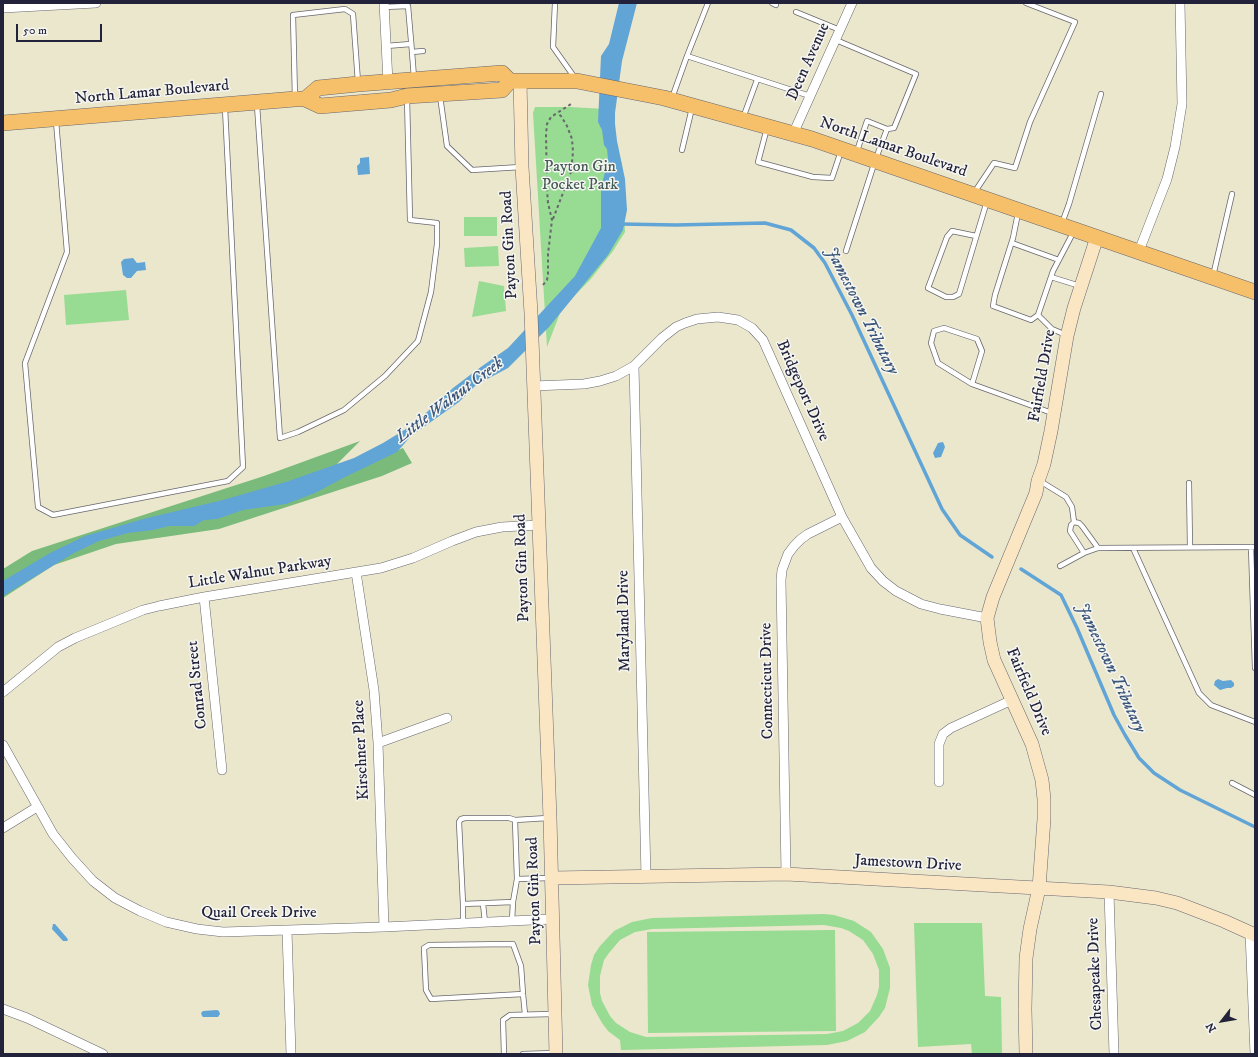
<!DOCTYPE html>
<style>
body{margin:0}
#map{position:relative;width:1258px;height:1057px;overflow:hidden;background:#ebe7cd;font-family:"IM FELL DW Pica",serif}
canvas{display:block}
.frame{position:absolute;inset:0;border:4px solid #22223b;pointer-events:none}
.north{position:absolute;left:1202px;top:1001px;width:40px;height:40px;-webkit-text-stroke:3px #f6f6f2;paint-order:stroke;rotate:239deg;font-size:11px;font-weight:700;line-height:16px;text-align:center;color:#22223b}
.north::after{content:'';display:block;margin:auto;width:14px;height:18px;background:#22223b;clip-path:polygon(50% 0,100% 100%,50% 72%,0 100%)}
.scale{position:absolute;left:16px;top:24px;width:86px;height:18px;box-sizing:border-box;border:2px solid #22223b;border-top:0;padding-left:5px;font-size:12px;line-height:14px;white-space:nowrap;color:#22223b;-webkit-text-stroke:3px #f6f6f2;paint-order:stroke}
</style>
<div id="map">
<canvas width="1258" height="1057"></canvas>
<div class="frame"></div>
<div class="north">N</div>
<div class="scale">50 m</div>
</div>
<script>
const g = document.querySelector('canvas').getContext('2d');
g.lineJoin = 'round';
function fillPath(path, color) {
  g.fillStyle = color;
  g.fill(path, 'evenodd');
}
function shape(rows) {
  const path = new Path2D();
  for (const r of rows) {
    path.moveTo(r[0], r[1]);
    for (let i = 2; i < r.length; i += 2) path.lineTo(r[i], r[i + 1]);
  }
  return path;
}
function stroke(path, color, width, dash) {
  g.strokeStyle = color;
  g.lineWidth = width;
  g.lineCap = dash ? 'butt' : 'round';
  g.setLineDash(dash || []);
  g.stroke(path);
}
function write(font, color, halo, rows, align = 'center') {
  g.font = font + ' "IM FELL DW Pica",serif';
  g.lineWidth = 3;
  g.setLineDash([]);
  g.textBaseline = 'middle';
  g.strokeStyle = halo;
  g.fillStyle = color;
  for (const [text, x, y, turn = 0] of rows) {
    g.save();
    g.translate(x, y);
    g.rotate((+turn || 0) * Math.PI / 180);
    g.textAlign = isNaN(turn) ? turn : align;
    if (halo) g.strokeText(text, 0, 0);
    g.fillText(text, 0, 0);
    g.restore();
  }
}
const green = shape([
 [535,107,570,107,605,109,622,164,625,232,613,251,590,280,562,308,547,347,533,113],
 [464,217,497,217,497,236,464,236],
 [498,246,499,266,465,267,464,248],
 [479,281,504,286,506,311,472,317],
 [126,290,129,320,66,325,64,295],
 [824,914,834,915,854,921,871,932,883,949,890,968,890,988,885,1008,879,1017,865,1032,847,1041,827,1045,621,1050,620,1040,608,1031,602,1023,592,1005,588,985,591,965,594,955,600,946,614,931,632,922,652,918],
 [824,925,841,928,849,931,863,940,873,954,879,970,879,987,877,995,870,1011,858,1023,843,1031,827,1034,646,1037,630,1032,616,1023,610,1016,602,1001,600,993,600,976,604,960,609,953,620,940,635,932,652,929],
 [914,923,982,923,985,996,1001,997,1002,1054,972,1054,971,1044,918,1047],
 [835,930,836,1031,648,1033,647,932]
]);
const forest = shape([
 [360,441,337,464,382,456,403,448,412,463,382,476,219,529,116,544,54,565,3,598,3,569,32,551,264,476]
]);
const water = shape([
 [619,3,637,3,622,61,615,113,615,124,617,141,625,179,627,210,623,230,608,255,549,327,508,368,476,385,459,402,411,436,397,452,343,478,315,493,286,504,243,510,217,519,204,520,194,526,169,526,153,530,128,533,99,541,74,553,3,596,3,581,50,553,85,536,143,519,223,500,289,481,354,458,383,443,414,424,453,388,478,369,508,348,575,276,601,228,601,188,605,172,609,168,607,149,604,145,602,130,598,122,601,56,609,44],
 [369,157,370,174,358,175,357,166,360,163,360,158],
 [133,258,137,263,145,262,146,270,137,271,131,278,127,278,123,275,121,262,124,259],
 [943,442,945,447,941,457,935,458,933,453,938,443],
 [1218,679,1223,681,1231,680,1234,683,1234,686,1231,688,1227,688,1220,690,1214,685,1215,681],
 [53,924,55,924,67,938,68,940,67,941,63,941,52,929],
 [217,1010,219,1011,220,1014,218,1017,203,1017,202,1016,201,1013,203,1011]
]);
const stream = shape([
 [620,224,676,225,765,223,791,230,814,248,825,263,852,315,942,509,960,535,992,557],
 [1021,569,1061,595,1077,628,1114,715,1125,735,1139,758,1154,773,1180,790,1255,827]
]);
const path = shape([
 [553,219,571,172,573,152,572,139,567,126,561,116,557,113],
 [543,285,547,280,548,274,548,254,552,220,548,203,547,189,546,134,547,124,551,117,571,104]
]);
const lane = shape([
 [555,3,553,47,575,78],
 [772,3,776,5],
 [384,7,408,6,412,52],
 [796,12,840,30],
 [836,40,916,74,894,128,887,129],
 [386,46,411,44],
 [687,56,708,3],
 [414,78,412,52,423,51],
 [440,96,447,146,472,170,521,167],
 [295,98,293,15,345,9,353,14,358,82],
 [672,98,687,56,810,96],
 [257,105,280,438,298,432,344,410,385,376,418,341,431,292,437,244,437,223,410,220,407,98],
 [743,118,757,80],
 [56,121,67,252,25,363,38,507,53,515,228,481,243,467,225,108],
 [767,128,758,162,813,177,832,178,841,151],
 [682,150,692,108],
 [974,193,994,163,1015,168,1030,122,1075,22,1026,3],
 [1018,213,1013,238,995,295,993,306,1031,320,1038,315,1053,271,1074,231],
 [1062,223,1069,204,1101,94],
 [976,236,952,231,947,237,928,288,946,297,953,297,959,294,987,201],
 [1012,243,1059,260],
 [846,251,875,161,887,129,867,121,857,151],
 [1213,276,1232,194],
 [1051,277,1080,286],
 [1038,315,1052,329,1066,335],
 [972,384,982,351,977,339,944,328,934,331,931,343,938,363,972,384,1052,413],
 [1040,481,1066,497,1072,507,1074,522],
 [1189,483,1190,547],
 [1251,547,1255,668],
 [1133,548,1199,693,1211,705,1255,722],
 [1084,553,1070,531,1071,525,1074,522,1079,523,1082,526,1098,548],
 [1060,566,1084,553,1098,548,1255,547],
 [1232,783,1255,795],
 [515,820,509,818,465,818,461,819,459,822,463,904,513,902,517,879,515,820,548,818],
 [517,879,550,878],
 [463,904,463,923],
 [483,904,485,922],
 [512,921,513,902],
 [523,994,431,999,426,990,424,948,429,945,513,944,521,966,523,994,525,1014],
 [504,1054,503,1020,510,1015,553,1014],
 [523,1054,554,1053]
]);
const street = shape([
 [384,3,388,82],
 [3,8,96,3],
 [793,134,852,3],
 [1139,251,1167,179,1175,147,1182,104,1180,3],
 [634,366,646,877],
 [533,386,584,384,600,381,616,376,634,366,662,338,676,327,685,323,697,319,718,317,738,320,752,328,763,340,842,517,871,568,883,581,896,591,921,604,940,609,987,618],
 [356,572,374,690,378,743,384,927],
 [204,597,222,770],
 [3,692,58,647,75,638,143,610,159,606,204,597,381,568,413,558,452,541,476,532,502,527,539,525],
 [378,743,447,718],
 [3,745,53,834,72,858,93,881,115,898,140,911,166,922,197,929,223,932,384,927,553,919],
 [939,782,939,744,943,734,951,728,1012,700],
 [3,828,37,807],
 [786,874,781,580,782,570,788,554,794,546,801,539,808,534,842,517],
 [1109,892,1114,1054],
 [287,931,291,1054],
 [1250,933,1255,1054],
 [3,1009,27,1018,103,1054]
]);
const secondary = shape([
 [520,81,522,167,531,313,550,818,556,1054],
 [552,878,786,874,1109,892,1156,898,1177,903,1224,921,1255,935],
 [1026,1054,1025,1009,1026,958,1030,929,1039,888,1044,819,1044,799,1042,780,1032,744,994,660,990,642,987,618,993,597,1036,493,1038,481,1044,464,1051,431,1067,336,1074,308,1097,237]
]);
const primary = shape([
 [305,99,318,88,358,84,502,73,510,81],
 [3,123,295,99,305,99,320,106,391,100,407,96,502,90,510,81,577,81,664,98,812,139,1255,292]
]);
const streetNames = [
 ["Deen Avenue",809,62,-66],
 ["North Lamar Boulevard",152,93,-5],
 ["North Lamar Boulevard",893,148,19],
 ["Payton Gin Road",510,245,-93],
 ["Fairfield Drive",1043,376,-80],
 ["Bridgeport Drive",802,391,66],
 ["Payton Gin Road",523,568,-92],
 ["Little Walnut Parkway",260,573,-9],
 ["Maryland Drive",625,621,-91],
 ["Connecticut Drive",768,681,-91],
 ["Conrad Street",198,685,-96],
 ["Fairfield Drive",1028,692,67],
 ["Kirschner Place",362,750,-93],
 ["Jamestown Drive",908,864,3],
 ["Payton Gin Road",535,891,-92],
 ["Quail Creek Drive",259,914],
 ["Chesapeake Drive",1096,974,-92]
];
const parkNames = [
 ["Payton Gin",580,168],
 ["Pocket Park",580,186]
];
const waterNames = [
 ["Jamestown Tributary",861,311,63],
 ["Little Walnut Creek",450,401,-37],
 ["Jamestown Tributary",1110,668,65]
];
fillPath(green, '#98db92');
fillPath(forest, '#7abb7c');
fillPath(water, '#61a4d6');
stroke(stream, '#61a4d6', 3.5);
stroke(lane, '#68676e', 6);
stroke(street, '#68676e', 10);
stroke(secondary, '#68676e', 14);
stroke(primary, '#68676e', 16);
stroke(path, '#68676e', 2, [3, 3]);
stroke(lane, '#fff', 4.5);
stroke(street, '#fff', 9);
stroke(secondary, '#fbe6c4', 13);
stroke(primary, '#f6c06b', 15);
write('16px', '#22223b', '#f6f6f2', streetNames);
write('16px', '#455a55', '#f6f6f2', parkNames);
write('italic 17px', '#3b5679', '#f6f6f2', waterNames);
</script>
